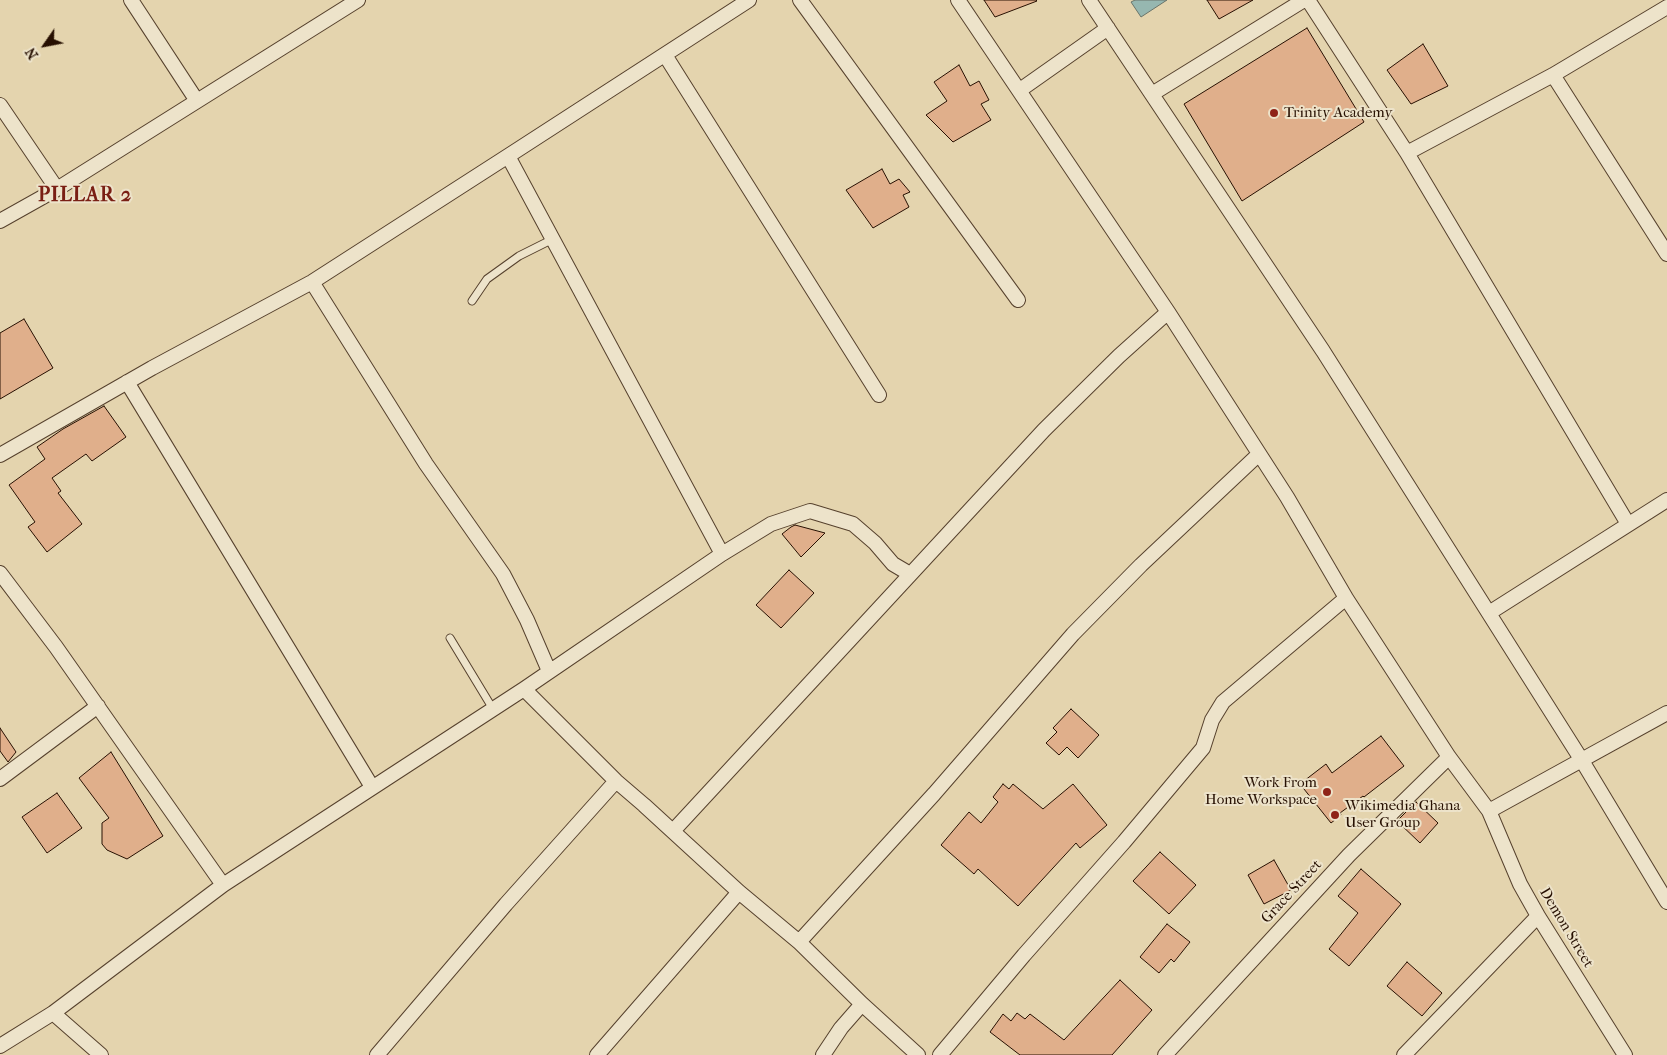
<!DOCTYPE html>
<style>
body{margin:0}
#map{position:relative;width:1667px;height:1055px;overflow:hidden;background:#e4d4ae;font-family:"IM FELL French Canon",serif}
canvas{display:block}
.north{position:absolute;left:20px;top:20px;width:50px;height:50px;-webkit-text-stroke:4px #ede3ca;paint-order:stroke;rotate:237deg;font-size:14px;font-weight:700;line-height:20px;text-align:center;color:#271002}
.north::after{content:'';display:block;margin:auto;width:18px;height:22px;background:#271002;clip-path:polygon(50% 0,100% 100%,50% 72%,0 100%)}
</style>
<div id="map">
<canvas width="1667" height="1055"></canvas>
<div class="north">N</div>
</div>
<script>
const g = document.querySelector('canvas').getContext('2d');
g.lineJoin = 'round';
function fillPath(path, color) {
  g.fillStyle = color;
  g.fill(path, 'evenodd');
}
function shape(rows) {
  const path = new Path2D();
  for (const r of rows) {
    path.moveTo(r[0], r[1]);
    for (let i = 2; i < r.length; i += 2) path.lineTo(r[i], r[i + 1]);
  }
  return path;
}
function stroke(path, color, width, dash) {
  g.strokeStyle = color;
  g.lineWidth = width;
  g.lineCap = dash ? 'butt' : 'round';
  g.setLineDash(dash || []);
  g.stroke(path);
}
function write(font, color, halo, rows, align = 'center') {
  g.font = font + ' "IM FELL French Canon",serif';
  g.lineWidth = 4;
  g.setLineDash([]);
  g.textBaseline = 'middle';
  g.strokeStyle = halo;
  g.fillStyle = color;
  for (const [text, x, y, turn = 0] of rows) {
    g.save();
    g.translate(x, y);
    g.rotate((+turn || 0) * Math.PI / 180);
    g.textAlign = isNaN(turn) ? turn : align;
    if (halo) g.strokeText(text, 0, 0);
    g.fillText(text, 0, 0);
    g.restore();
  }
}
const water = shape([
 [1135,0,1167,0,1141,17,1131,2,1135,0]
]);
const building = shape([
 [984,0,1036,0,1037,1,995,17,984,0],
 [1207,0,1253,0,1219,19,1207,0],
 [1307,28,1364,122,1242,201,1184,104,1307,28],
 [1423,44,1448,86,1411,104,1387,70,1423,44],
 [959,65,970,86,979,81,989,100,981,104,991,120,953,142,926,115,947,101,934,82,959,65],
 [882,169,890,184,899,179,910,192,903,195,909,207,873,228,846,190,882,169],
 [24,319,53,368,0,399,0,333,24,319],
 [104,406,126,437,92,461,86,454,52,478,61,491,58,493,82,524,47,552,28,527,35,522,9,485,45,459,37,447,63,429,104,406],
 [795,525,825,533,801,557,782,534,791,527,795,525],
 [789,570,814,593,781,628,756,605,789,570],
 [1071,709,1099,735,1078,758,1067,747,1059,755,1046,743,1057,732,1053,728,1071,709],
 [0,728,16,752,8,762,0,751,0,728],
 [1381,736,1404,766,1364,797,1363,796,1340,813,1341,815,1331,823,1300,784,1326,764,1332,773,1381,736],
 [111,752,163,836,127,859,107,850,102,844,102,823,109,818,79,778,111,752],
 [1003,784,1009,789,1013,784,1043,809,1073,784,1107,825,1080,848,1076,843,1018,906,978,869,974,874,941,845,969,812,981,823,998,802,993,797,1003,784],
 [57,793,82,828,47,853,22,817,57,793],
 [1416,802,1438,823,1420,843,1397,821,1416,802],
 [1160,852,1196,885,1169,914,1133,881,1160,852],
 [1274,860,1291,890,1264,904,1248,875,1274,860],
 [1361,869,1401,904,1349,966,1329,949,1358,913,1338,896,1361,869],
 [1167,924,1190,942,1174,962,1171,959,1159,973,1140,957,1167,924],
 [1407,962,1442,993,1422,1016,1387,986,1407,962],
 [1120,980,1152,1010,1112,1055,1020,1055,990,1032,1003,1014,1011,1021,1017,1013,1025,1019,1030,1014,1064,1040,1120,980]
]);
const service = shape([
 [472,301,487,279,519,256,553,239],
 [450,638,493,709]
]);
const minor = shape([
 [131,0,197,101],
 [800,0,1018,300],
 [958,0,1168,312,1287,497,1346,598,1449,757,1489,811,1520,884,1538,916,1625,1055],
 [1089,0,1323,351,1581,759,1667,902],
 [1308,0,1407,153,1628,524],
 [665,55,879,395],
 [1553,75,1667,254],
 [1020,90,1108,28],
 [1152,94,1304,0],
 [0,105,57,189],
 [1407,153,1553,75,1667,7],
 [508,156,722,554],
 [0,221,57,189,358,0],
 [312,282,426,464,503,574,527,620,549,671],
 [127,382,372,787],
 [0,455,152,368,312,282,508,156,749,0],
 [0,573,56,647,223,885],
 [1489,613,1667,500],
 [524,689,616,781,644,805,739,892,799,942,862,1004,918,1055],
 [0,779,98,706],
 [1489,811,1667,713],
 [673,831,1044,430,1119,356,1168,312],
 [799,942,934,794,1073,634,1141,565,1259,454],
 [53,1013,101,1055],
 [0,1046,53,1013,223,885,524,689,722,554,771,524,810,511,853,524,875,543,893,564,910,574],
 [377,1055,506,904,616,781],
 [597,1055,739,892],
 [823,1055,841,1028,862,1004],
 [940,1055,1024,955,1124,842,1203,748,1212,720,1223,702,1346,598],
 [1165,1055,1349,855,1449,757],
 [1404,1055,1538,916]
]);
const markers = [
 [1274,113,5,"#8f2418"],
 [1327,792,5,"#8f2418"],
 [1335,815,5,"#8f2418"]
];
const poiNames = [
 ["Trinity Academy",1284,113],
 ["Work From",1317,783,"right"],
 ["Home Workspace",1317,800,"right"],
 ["Wikimedia Ghana",1345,806],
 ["User Group",1345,823]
];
const streetNames = [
 ["Grace Street",1292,892,-47],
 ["Demon Street",1566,928,59]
];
const districtNames = [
 ["PILLAR 2",85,196]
];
fillPath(water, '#96b7b0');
stroke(water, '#6a746a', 1);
fillPath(building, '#e0af8b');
stroke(building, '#271002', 1);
stroke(service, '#56412d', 9);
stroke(minor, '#56412d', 16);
stroke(service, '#ede3ca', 7);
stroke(minor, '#ede3ca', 14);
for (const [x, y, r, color] of markers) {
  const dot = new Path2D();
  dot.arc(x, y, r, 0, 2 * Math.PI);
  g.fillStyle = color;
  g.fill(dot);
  stroke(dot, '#ede3ca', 2);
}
write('15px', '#271002', '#ede3ca', poiNames, 'left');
write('15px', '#271002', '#ede3ca', streetNames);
g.letterSpacing = '1px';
write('bold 20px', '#7a1f14', '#ede3ca', districtNames);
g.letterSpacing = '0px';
</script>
